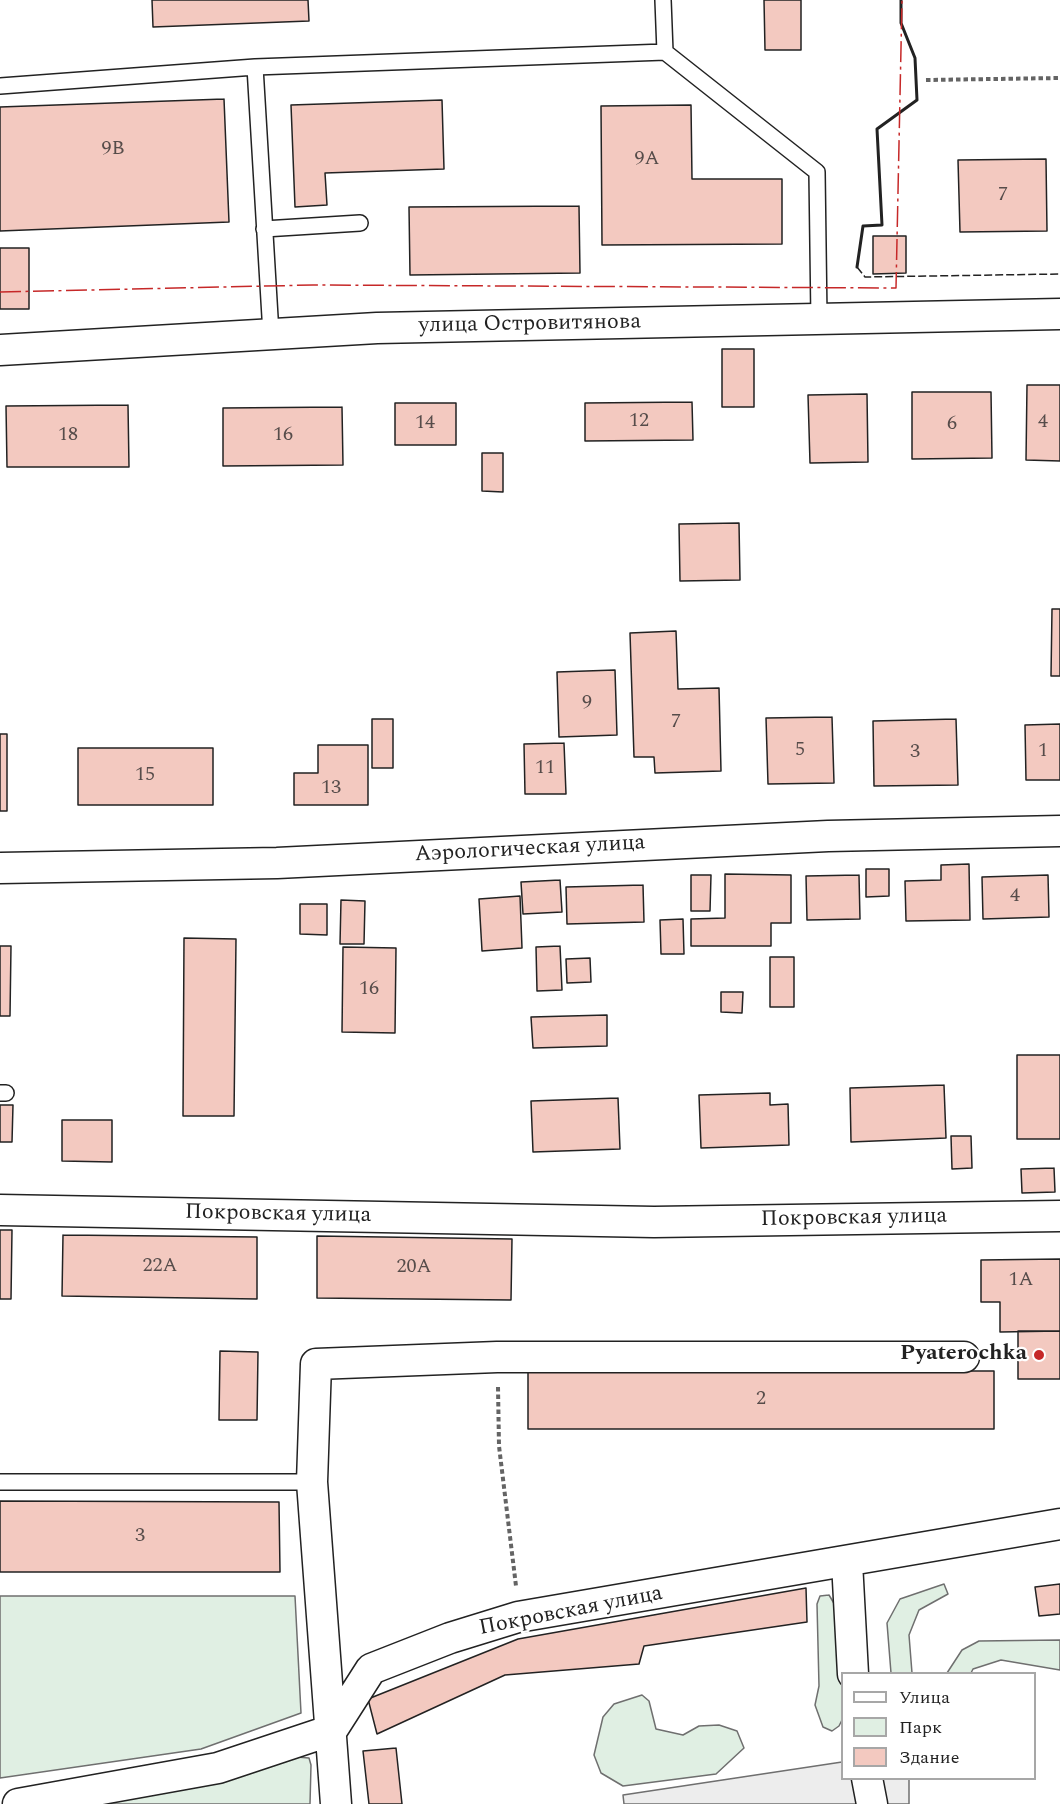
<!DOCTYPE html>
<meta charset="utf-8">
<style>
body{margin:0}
#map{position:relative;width:1060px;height:1804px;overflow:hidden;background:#fff;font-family:Spectral,serif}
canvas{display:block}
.legend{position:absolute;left:841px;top:1672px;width:195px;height:108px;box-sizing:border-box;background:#fff;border:2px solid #a7a7a7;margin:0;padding:8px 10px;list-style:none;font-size:18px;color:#222}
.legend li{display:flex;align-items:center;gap:12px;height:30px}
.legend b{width:30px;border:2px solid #a7a7a7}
</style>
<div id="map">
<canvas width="1060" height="1804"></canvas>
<ul class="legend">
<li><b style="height:8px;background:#fff"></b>Улица</li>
<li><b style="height:16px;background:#e0efe3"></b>Парк</li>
<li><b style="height:16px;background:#f3c9c0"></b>Здание</li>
</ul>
</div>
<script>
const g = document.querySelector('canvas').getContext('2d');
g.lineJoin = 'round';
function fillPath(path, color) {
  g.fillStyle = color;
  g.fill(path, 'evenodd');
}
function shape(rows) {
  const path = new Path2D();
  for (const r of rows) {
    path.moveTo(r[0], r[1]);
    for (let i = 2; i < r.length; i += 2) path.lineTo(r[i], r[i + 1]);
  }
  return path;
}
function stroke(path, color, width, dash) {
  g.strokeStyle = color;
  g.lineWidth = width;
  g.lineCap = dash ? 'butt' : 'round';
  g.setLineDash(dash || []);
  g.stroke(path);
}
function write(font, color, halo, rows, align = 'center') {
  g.font = font + ' Spectral,serif';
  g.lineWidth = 4.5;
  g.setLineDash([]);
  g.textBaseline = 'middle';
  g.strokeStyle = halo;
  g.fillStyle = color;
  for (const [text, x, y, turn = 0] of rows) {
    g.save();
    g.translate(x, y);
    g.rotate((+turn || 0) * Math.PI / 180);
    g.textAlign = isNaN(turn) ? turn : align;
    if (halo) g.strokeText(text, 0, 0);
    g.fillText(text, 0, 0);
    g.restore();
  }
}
const green = shape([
 [944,1584,948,1594,919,1610,909,1635,912,1673,891,1673,887,1623,900,1599,944,1584],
 [829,1595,835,1605,842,1674,842,1720,839,1726,832,1731,823,1727,815,1705,819,1686,817,1604,820,1596,829,1595],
 [0,1596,295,1596,301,1713,201,1749,0,1778,0,1596],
 [1060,1640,1060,1670,1001,1660,973,1669,971,1673,947,1673,962,1650,979,1641,1060,1640],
 [642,1695,649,1701,656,1729,683,1735,699,1726,719,1725,737,1731,744,1748,716,1774,623,1786,601,1773,594,1755,603,1717,614,1704,642,1695],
 [297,1757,309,1758,311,1765,310,1804,95,1804,297,1757]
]);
const parking = shape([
 [842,1762,842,1778,909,1779,909,1804,624,1804,623,1795,842,1762]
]);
const building = shape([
 [152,0,308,0,309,21,153,27,152,0],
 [764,0,801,0,801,50,765,50,764,0],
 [224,99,229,222,0,231,0,107,224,99],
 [442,100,444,169,325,173,327,205,295,207,291,105,442,100],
 [691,105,692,179,782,179,782,244,602,245,601,106,691,105],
 [1046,159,1047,231,960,232,958,160,1046,159],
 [579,206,580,273,410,275,409,207,579,206],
 [873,236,906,236,906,273,873,274,873,236],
 [0,248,29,248,29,309,0,309,0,248],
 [722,349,754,349,754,407,722,407,722,349],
 [1027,385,1060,385,1060,461,1026,460,1027,385],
 [912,392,991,392,992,458,912,459,912,392],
 [867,394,868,462,810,463,808,395,867,394],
 [692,402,693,440,585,441,585,403,692,402],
 [395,403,456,403,456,445,395,445,395,403],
 [128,405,129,467,7,467,6,406,128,405],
 [342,407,343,465,223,466,223,408,342,407],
 [482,453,503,453,503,492,482,491,482,453],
 [739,523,740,580,680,581,679,524,739,523],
 [1052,609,1060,609,1060,676,1051,676,1052,609],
 [676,631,678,689,719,688,721,771,655,773,654,757,634,757,630,633,676,631],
 [615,670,617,735,559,737,557,672,615,670],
 [832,717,834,783,768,784,766,718,832,717],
 [372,719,393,719,393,768,372,768,372,719],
 [956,719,958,785,874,786,873,721,956,719],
 [1060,724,1060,780,1026,780,1025,725,1060,724],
 [0,734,7,734,7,811,0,811,0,734],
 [564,743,566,794,525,794,524,744,564,743],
 [318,745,368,745,368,805,294,805,294,773,318,773,318,745],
 [78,748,213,748,213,805,78,805,78,748],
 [969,864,970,920,906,921,905,881,941,880,941,865,969,864],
 [866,869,889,869,889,896,866,897,866,869],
 [725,874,791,875,791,923,771,923,771,946,691,946,691,919,725,918,725,874],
 [691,875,711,875,710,911,691,911,691,875],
 [859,875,860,919,807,920,806,876,859,875],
 [1048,875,1049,917,983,919,982,877,1048,875],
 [560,880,562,912,523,914,521,882,560,880],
 [643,885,644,922,567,924,566,887,643,885],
 [520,896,522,948,482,951,479,899,520,896],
 [341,900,365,901,364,944,340,944,341,900],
 [300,904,327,904,327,935,300,934,300,904],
 [683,919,684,954,661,954,660,920,683,919],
 [184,938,236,939,234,1116,183,1116,184,938],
 [0,946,11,946,10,1016,0,1016,0,946],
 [560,946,562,990,537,991,536,947,560,946],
 [343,947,396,948,395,1033,342,1032,343,947],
 [770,957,794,957,794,1007,770,1007,770,957],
 [590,958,591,982,567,983,566,959,590,958],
 [721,992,743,992,742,1013,721,1012,721,992],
 [607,1015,607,1046,533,1048,531,1017,607,1015],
 [1017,1055,1060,1055,1060,1139,1017,1139,1017,1055],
 [944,1085,946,1138,851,1142,850,1088,944,1085],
 [770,1093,770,1105,788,1104,789,1145,701,1148,699,1095,770,1093],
 [618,1098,620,1149,533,1152,531,1101,618,1098],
 [0,1105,13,1105,12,1142,0,1142,0,1105],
 [62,1120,112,1120,112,1162,62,1161,62,1120],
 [951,1136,971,1136,972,1168,952,1169,951,1136],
 [1054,1168,1055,1192,1022,1193,1021,1169,1054,1168],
 [0,1230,12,1230,11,1299,0,1299,0,1230],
 [63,1235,257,1237,257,1299,62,1296,63,1235],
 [317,1236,512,1239,511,1300,317,1298,317,1236],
 [1060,1259,1060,1331,1000,1332,1000,1302,981,1302,981,1260,1060,1259],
 [1018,1331,1060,1331,1060,1379,1018,1379,1018,1331],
 [220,1351,258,1352,257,1420,219,1420,220,1351],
 [528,1371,994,1371,994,1429,528,1429,528,1371],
 [0,1501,279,1502,280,1572,0,1572,0,1501],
 [1060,1584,1060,1614,1039,1616,1035,1587,1060,1584],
 [806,1588,807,1622,644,1646,639,1664,505,1675,377,1734,368,1699,518,1639,806,1588],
 [396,1748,402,1804,369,1804,363,1751,396,1748]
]);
const path = shape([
 [926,80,1060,78],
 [498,1387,499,1446,516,1586]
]);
const service = shape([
 [663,0,665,52],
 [255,67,271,334],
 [0,86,255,67,665,52,817,172,819,319],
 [264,229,360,223],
 [0,1093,6,1093],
 [0,1482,312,1482]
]);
const minor = shape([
 [0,350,377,328,1060,314],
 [0,868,277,863,828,836,1060,831],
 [0,1210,654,1222,1060,1216],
 [847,1562,853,1674],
 [867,1778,872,1804],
 [18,1804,218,1768,332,1730,371,1669,450,1638,518,1617,1060,1524],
 [336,1804,312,1482,316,1364,497,1357,964,1357]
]);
const fence = shape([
 [857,267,865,277,1060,274]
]);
const wall = shape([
 [857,267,863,226,882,225,877,129,917,100,915,58,901,23,901,0]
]);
const power = shape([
 [0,292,313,285,896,288,902,0]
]);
const markers = [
 [1039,1355,6,"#c62828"]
];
const numberNames = [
 ["9В",113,150],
 ["9А",647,160],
 ["7",1003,196],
 ["12",639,422],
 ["4",1043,423],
 ["14",425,424],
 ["6",952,425],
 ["18",68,436],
 ["16",283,436],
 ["9",587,704],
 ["7",676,723],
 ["5",800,751],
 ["1",1043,752],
 ["3",915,753],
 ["11",545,769],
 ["15",145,776],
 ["13",331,789],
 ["4",1015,897],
 ["16",369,990],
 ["22А",160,1267],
 ["20А",414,1268],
 ["1А",1021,1281],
 ["2",761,1400],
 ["3",140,1537]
];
const streetNames = [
 ["улица Островитянова",530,325,-1],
 ["Аэрологическая улица",530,850,-3],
 ["Покровская улица",278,1215,1],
 ["Покровская улица",854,1219,-1],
 ["Покровская улица",571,1612,-11]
];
const poiNames = [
 ["Pyaterochka",1027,1355]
];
fillPath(green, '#e0efe3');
stroke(green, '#6f6f6f', 1.5);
fillPath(parking, '#ededed');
stroke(parking, '#6f6f6f', 1.5);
fillPath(building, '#f3c9c0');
stroke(building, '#222', 1.5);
stroke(service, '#222', 18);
stroke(minor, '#222', 33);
stroke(path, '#646464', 4, [4.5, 3]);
stroke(service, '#fff', 15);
stroke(minor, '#fff', 30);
stroke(fence, '#222', 1.5, [8, 3]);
stroke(wall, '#222', 3);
stroke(power, '#c62828', 1.5, [21, 4.5, 3, 4.5]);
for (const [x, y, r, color] of markers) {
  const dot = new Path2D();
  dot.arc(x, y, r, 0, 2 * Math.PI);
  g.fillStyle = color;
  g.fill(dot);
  stroke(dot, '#fff', 2);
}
write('20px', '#564c4a', null, numberNames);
write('22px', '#222', '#fff', streetNames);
write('bold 22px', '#222', '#fff', poiNames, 'right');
</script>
